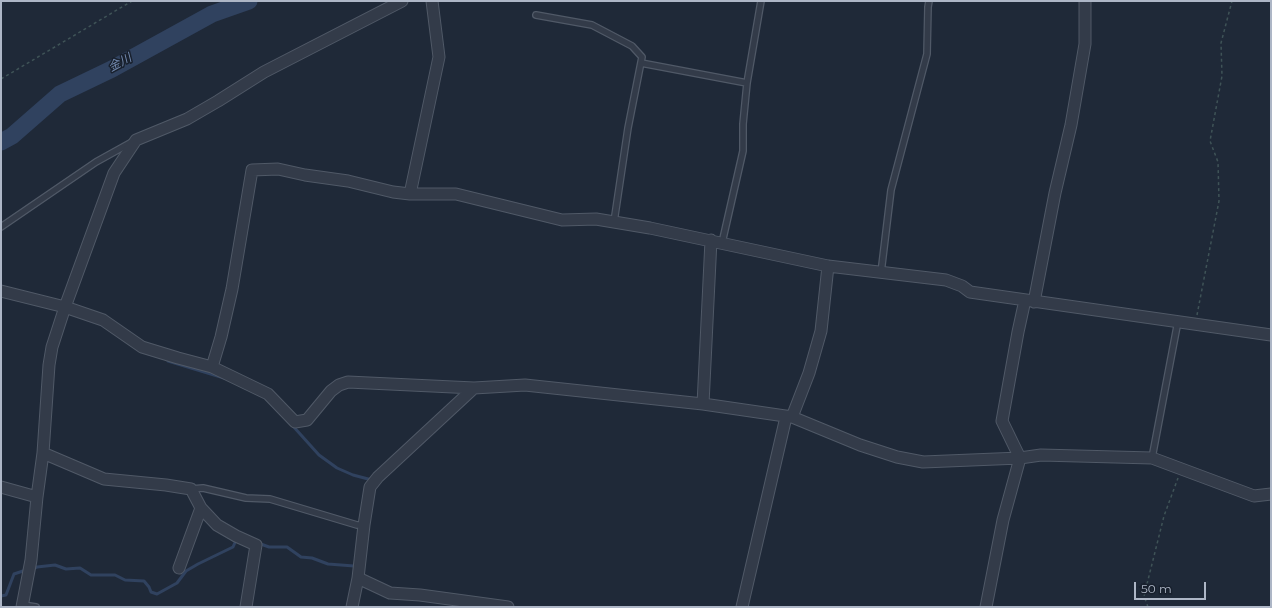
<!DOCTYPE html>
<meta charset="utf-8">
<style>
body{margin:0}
#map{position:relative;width:1272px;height:608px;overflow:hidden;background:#1f2938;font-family:Montserrat,sans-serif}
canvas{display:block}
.frame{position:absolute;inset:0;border:2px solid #adb6c6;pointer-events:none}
.scale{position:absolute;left:1134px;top:582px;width:72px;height:18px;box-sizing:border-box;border:2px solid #adb6c6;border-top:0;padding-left:5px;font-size:12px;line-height:14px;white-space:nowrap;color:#adb6c6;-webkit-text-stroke:3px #18202d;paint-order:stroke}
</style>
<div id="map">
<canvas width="1272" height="608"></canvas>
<div class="frame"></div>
<div class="scale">50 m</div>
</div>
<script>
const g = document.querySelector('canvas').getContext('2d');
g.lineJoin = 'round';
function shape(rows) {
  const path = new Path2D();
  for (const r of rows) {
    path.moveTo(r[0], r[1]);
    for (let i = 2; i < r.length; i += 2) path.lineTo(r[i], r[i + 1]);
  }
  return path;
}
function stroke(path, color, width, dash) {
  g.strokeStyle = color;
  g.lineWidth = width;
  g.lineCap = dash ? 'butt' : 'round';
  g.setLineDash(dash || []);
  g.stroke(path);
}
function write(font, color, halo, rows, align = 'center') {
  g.font = font + ' Montserrat,"Noto Sans JP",sans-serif';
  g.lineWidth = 3;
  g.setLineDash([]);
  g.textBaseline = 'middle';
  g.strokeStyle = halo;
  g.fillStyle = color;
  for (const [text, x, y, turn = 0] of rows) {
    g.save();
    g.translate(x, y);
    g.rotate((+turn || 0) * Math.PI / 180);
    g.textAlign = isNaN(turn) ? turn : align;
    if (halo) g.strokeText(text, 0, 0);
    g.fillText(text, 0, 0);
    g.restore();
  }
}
const stream = shape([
 [168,361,224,378],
 [292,425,319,455,337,468,353,475,372,480],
 [258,543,269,547,287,547,301,557,312,558,328,564,354,566],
 [32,569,37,567,55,565,66,569,80,568,91,575,115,575,125,580,144,581,149,587,151,592,157,594,177,583,186,571,198,564,233,547,237,538],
 [1,596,6,595,14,574,26,570]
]);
const river = shape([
 [1,142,12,136,60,94,112,69,212,14,249,1]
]);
const path = shape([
 [1,79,132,1],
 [1197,315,1219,201,1218,162,1210,141,1222,76,1221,43,1232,1],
 [1148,607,1144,596,1164,516,1178,478]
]);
const service = shape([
 [536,15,592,25,632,46,642,57,628,128,614,222],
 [641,63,747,83],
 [1,227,96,162,132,142],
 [722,243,743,151,743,124,747,83,761,1],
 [881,273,891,190,927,54,928,7,929,1],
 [1152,458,1178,321],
 [191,489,203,488,246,498,270,499,357,525,364,525],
 [23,605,36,607]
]);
const minor = shape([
 [410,194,439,57,432,1],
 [1,291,65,307,103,320,142,347,178,358,212,367,268,394,295,422,307,420,331,391,339,385,348,382,474,388,525,385,703,404,792,417,860,445,897,457,923,462,1020,458,1041,455,1152,458,1254,496,1271,494],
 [1034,302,1055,193,1071,125,1085,44,1085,1],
 [212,367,221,337,232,289,252,170,278,169,305,175,348,181,393,192,410,194,456,194,562,220,596,219,650,228,828,266,946,280,962,286,970,292,1271,335],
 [703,404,711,240],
 [792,417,809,373,821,331,828,266],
 [43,453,104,479,166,485,191,489,201,508,179,568],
 [1,487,37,497],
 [201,508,217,525,236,536,256,545,246,607],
 [358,578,390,593,420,595,508,607],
 [22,607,31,560,37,497,43,453,49,365,52,347,65,307,114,173,136,140,187,119,218,101,264,72,402,1],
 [352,607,358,578,364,525,370,487,378,477,474,388],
 [742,607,786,417],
 [986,607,1003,520,1020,458,1002,421,1018,332,1025,300]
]);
const waterNames = [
 ["金川",120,63,-28]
];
stroke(stream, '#30425f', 3);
stroke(river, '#30425f', 17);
stroke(service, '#505967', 8);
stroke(minor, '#505967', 13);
stroke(path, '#3f5357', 1.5, [3, 3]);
stroke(service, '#333b49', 5.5);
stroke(minor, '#333b49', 11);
write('italic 12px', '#748bb0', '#18202d', waterNames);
</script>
